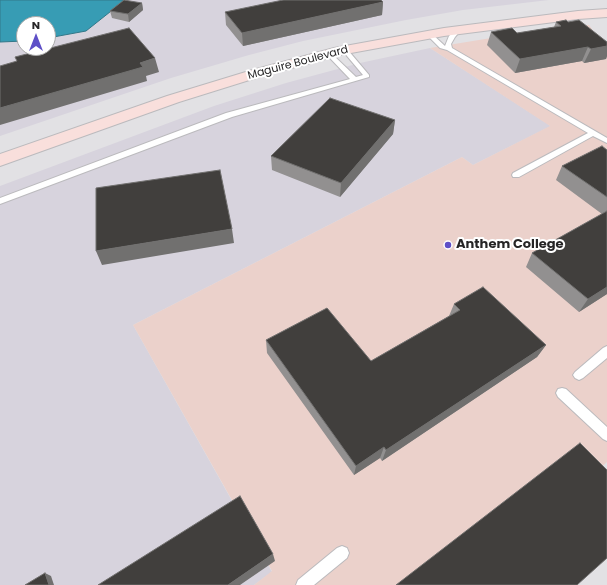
<!DOCTYPE html>
<style>
body{margin:0}
#map{position:relative;width:607px;height:585px;overflow:hidden;background:#e2e1e4;font-family:Poppins,sans-serif}
canvas{display:block}
.north{position:absolute;left:16px;top:16px;width:40px;height:40px;box-sizing:border-box;background:#fff;border:1px solid #a8a8a8;border-radius:50%;rotate:0deg;font-size:11px;font-weight:700;line-height:16px;text-align:center;color:#262526}
.north::after{content:'';display:block;margin:auto;width:14px;height:18px;background:#5e4fc7;clip-path:polygon(50% 0,100% 100%,50% 72%,0 100%)}
</style>
<div id="map">
<canvas width="607" height="585"></canvas>
<div class="north">N</div>
</div>
<script>
const g = document.querySelector('canvas').getContext('2d');
g.lineJoin = 'round';
function fillPath(path, color) {
  g.fillStyle = color;
  g.fill(path, 'evenodd');
}
function shape(rows) {
  const path = new Path2D();
  for (const r of rows) {
    path.moveTo(r[0], r[1]);
    for (let i = 2; i < r.length; i += 2) path.lineTo(r[i], r[i + 1]);
  }
  return path;
}
function stroke(path, color, width, dash) {
  g.strokeStyle = color;
  g.lineWidth = width;
  g.lineCap = dash ? 'butt' : 'round';
  g.setLineDash(dash || []);
  g.stroke(path);
}
function write(font, color, halo, rows, align = 'center') {
  g.font = font + ' Poppins,sans-serif';
  g.lineWidth = 4;
  g.setLineDash([]);
  g.textBaseline = 'middle';
  g.strokeStyle = halo;
  g.fillStyle = color;
  for (const [text, x, y, turn = 0] of rows) {
    g.save();
    g.translate(x, y);
    g.rotate((+turn || 0) * Math.PI / 180);
    g.textAlign = isNaN(turn) ? turn : align;
    if (halo) g.strokeText(text, 0, 0);
    g.fillText(text, 0, 0);
    g.restore();
  }
}
const built = shape([
 [0,0,549,0,463,10,406,20,303,41,249,55,171,78,0,136],
 [24,24,48,24,48,48,24,48],
 [430,48,551,126,473,165,462,157,133,325,272,572,254,585,0,585,0,186,214,106,286,83,360,63]
]);
const education = shape([
 [589,25,607,50,607,462,473,585,254,585,272,571,133,325,462,157,473,165,550,126,430,48,540,30]
]);
const water = shape([
 [0,0,125,0,86,31,48,38,48,24,24,24,24,41,0,42,0,0]
]);
const lane = shape([
 [456,29,461,30,455,37,451,44,452,48,607,138,607,143,593,136,519,177,513,177,512,175,513,173,588,133,447,50,440,48,426,34,431,33,445,46,449,36,456,29],
 [345,48,347,49,369,75,369,77,232,117,0,204,0,198,226,113,350,79,327,55,327,53,331,53,356,77,363,75,342,50,345,48],
 [607,346,607,358,583,378,579,380,575,378,573,375,575,372,603,348,607,346],
 [562,388,566,389,607,427,607,441,603,439,558,397,556,393,558,389,562,388],
 [342,546,347,548,349,553,347,558,314,585,296,585,298,580,337,548,342,546]
]);
const secondary = shape([
 [607,9,607,17,578,19,444,36,340,55,259,77,179,102,0,166,0,154,167,96,249,71,334,48,444,28,578,11,607,9]
]);
const wall = shape([
 [383,2,382,15,243,46,226,25,225,12],
 [142,3,143,10,129,22,112,18,110,11],
 [556,22,568,22,607,42,607,56,606,59,584,63,582,61,515,73,487,45,491,32,517,33,554,27],
 [395,120,393,134,340,197,272,170,271,156],
 [607,150,607,294,579,312,526,267,532,253,602,214,556,180,562,166],
 [454,304,546,345,537,357,382,461,380,458,354,475,267,353,266,340,371,361,449,316]
]);
const shadedWall = shape([
 [383,2,382,15,243,46,242,33],
 [142,3,143,10,129,22,128,14],
 [607,46,607,56,606,59,584,63,591,49],
 [588,47,582,61,515,73,520,59],
 [155,58,159,72,146,76,147,81,0,125,0,108],
 [395,120,393,134,340,197,341,183],
 [232,229,234,243,102,265,96,251],
 [607,287,607,294,579,312,588,299],
 [546,345,537,357,382,461,386,450],
 [384,447,380,458,354,475,356,466],
 [273,554,275,561,240,585,228,585],
 [45,573,51,576,54,585,49,585]
]);
const building = shape([
 [124,0,142,3,128,14,110,11,124,0],
 [283,0,381,0,383,2,242,33,225,12,283,0],
 [566,20,568,22,579,20,607,42,607,46,591,49,588,47,520,59,491,32,512,28,517,33,561,26,556,22,566,20],
 [129,28,155,58,140,63,143,67,0,108,0,66,17,61,15,57,129,28],
 [330,98,395,120,341,183,271,156,330,98],
 [602,146,607,150,607,197,562,166,602,146],
 [220,170,232,229,96,251,96,188,220,170],
 [607,211,607,287,588,299,532,253,607,211],
 [483,287,546,345,386,450,384,447,356,466,266,340,327,308,371,361,460,310,454,304,483,287],
 [580,443,607,470,607,558,577,585,396,585,580,443],
 [240,496,273,554,228,585,98,585,240,496],
 [45,573,49,585,25,585,45,573]
]);
const markers = [
 [448,245,4,"#5e4fc7"]
];
const farStreetnames = [
 ["Maguire Boulevard",298,63,-15]
];
const poiNames = [
 ["Anthem College",456,245]
];
fillPath(built, '#d7d3dd');
fillPath(education, '#ebd1cb');
fillPath(water, '#379cb4');
stroke(water, '#327889', 1);
stroke(lane, '#bbbabd', 2);
stroke(secondary, '#bbbabd', 2);
fillPath(lane, '#fff');
fillPath(secondary, '#f9dfdc');
fillPath(wall, '#929090');
fillPath(shadedWall, '#71706f');
fillPath(building, '#413f3d');
stroke(building, '#71706f', 1);
for (const [x, y, r, color] of markers) {
  const dot = new Path2D();
  dot.arc(x, y, r, 0, 2 * Math.PI);
  g.fillStyle = color;
  g.fill(dot);
  stroke(dot, '#fff', 1.5);
}
write('11px', '#262526', '#fff', farStreetnames);
write('bold 13px', '#262526', '#fff', poiNames, 'left');
</script>
